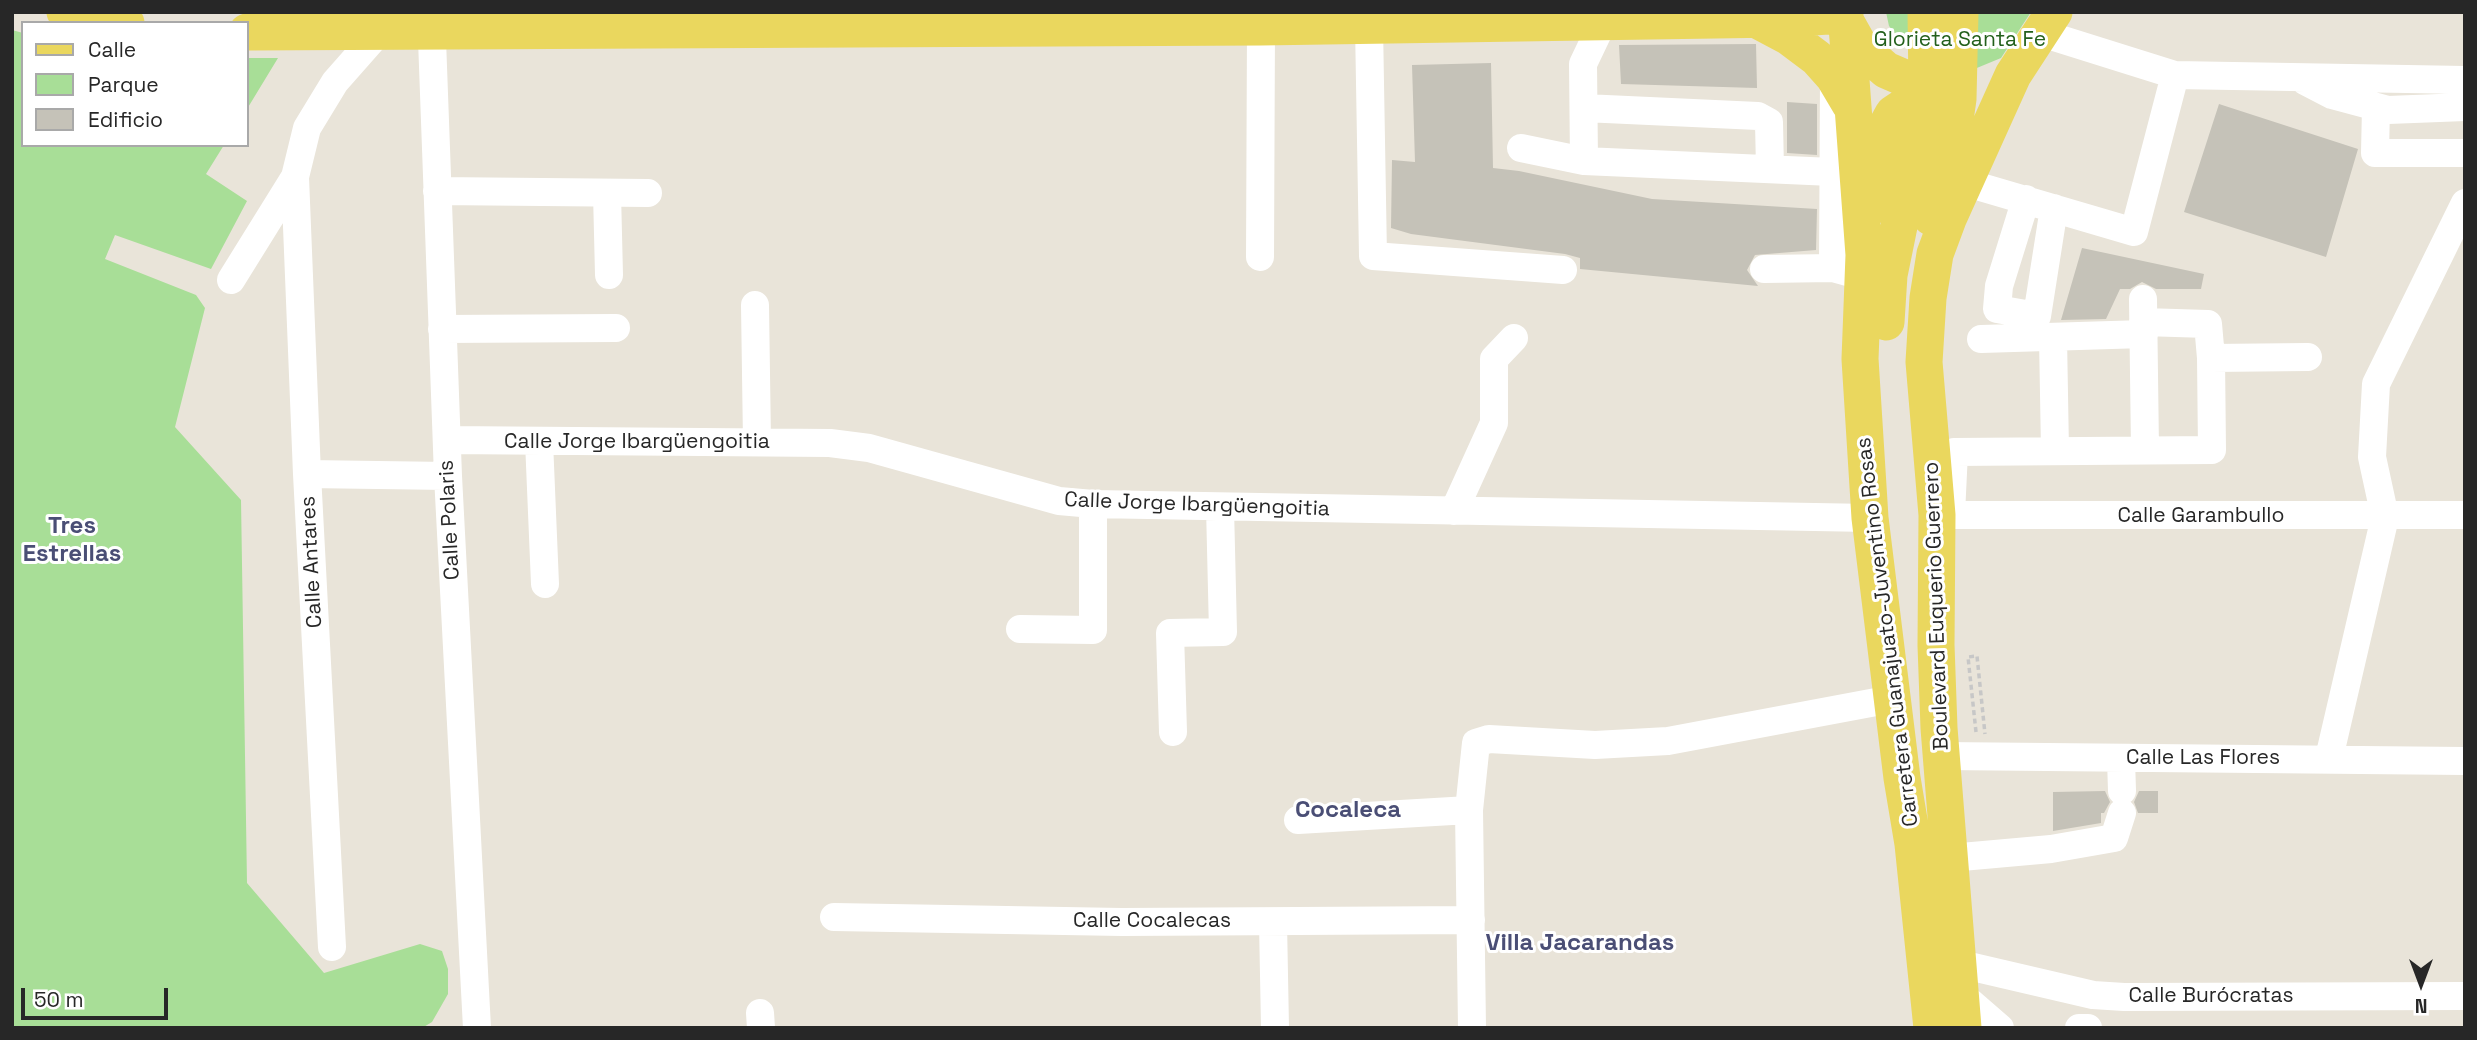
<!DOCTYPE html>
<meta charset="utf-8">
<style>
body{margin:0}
#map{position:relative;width:2477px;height:1040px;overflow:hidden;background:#e9e4d9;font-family:"Space Grotesk",sans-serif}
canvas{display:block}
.frame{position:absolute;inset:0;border:14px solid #272727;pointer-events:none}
.legend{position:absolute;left:21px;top:21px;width:228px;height:126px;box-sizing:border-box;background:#fff;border:2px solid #a9a9a9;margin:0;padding:9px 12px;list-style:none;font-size:21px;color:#272727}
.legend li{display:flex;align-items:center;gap:14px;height:35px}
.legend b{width:35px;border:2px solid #a9a9a9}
.north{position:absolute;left:2386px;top:949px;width:70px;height:70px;-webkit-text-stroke:5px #fff;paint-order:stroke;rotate:180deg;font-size:19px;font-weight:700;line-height:28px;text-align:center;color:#272727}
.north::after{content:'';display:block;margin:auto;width:24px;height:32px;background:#272727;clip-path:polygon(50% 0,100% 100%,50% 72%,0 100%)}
.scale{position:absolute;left:21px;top:988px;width:147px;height:32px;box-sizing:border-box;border:4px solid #272727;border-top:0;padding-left:9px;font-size:21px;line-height:24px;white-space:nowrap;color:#272727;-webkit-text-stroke:5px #fff;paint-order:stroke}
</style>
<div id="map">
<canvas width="2477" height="1040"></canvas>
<div class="frame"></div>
<ul class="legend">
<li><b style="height:9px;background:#ead75e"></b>Calle</li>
<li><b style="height:19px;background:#a8de97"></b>Parque</li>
<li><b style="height:19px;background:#c5c2b8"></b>Edificio</li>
</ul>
<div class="north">N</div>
<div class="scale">50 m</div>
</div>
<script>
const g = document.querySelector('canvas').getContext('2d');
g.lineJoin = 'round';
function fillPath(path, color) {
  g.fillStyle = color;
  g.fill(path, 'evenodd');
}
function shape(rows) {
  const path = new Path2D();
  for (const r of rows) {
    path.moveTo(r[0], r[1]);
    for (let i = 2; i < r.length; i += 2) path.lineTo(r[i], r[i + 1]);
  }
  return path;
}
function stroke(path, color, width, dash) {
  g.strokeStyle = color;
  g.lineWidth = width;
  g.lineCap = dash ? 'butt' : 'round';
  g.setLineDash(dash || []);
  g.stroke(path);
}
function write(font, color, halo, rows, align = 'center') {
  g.font = font + ' "Space Grotesk",sans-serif';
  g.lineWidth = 6;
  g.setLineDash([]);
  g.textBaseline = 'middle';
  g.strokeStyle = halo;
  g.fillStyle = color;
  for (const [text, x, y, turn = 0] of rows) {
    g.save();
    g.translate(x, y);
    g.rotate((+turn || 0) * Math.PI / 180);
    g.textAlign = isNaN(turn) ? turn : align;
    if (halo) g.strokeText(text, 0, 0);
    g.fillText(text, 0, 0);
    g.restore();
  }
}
const green = shape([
 [1886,12,2031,12,2001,58,1972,70,1922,66,1889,26],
 [12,30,23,33,23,145,224,145,206,174,247,201,211,269,115,235,105,259,196,295,205,308,175,427,241,500,247,883,324,973,420,944,442,951,448,969,448,994,432,1022,422,1028,12,1028],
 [247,58,278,58,247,109]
]);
const building = shape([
 [1756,44,1757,88,1621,84,1619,45],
 [1491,63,1493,168,1519,171,1652,199,1817,209,1816,250,1755,255,1747,270,1758,286,1580,269,1580,258,1565,254,1411,234,1391,228,1392,160,1415,162,1412,65],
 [1787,102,1817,104,1817,155,1787,153],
 [2219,104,2358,149,2326,257,2184,212],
 [2082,248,2204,274,2201,289,2156,289,2142,282,2130,289,2120,289,2106,319,2061,320],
 [2105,791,2110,802,2104,813,2101,813,2101,823,2053,831,2053,792],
 [2139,791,2158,791,2158,813,2138,813,2134,802]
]);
const path = shape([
 [1976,732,1968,657,1977,656,1985,734]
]);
const minor = shape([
 [431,12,448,476,477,1028],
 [1369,25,1373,256,1563,270],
 [2175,75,2465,80],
 [2305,81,2332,95,2388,110,2465,107],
 [2376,107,2375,153,2465,153],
 [1584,108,1758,116,1769,122,1770,169],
 [1521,148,1584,161,1832,172],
 [1584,161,1583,64,1603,22],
 [1967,183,2134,232,2175,75,2041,33],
 [437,191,648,193],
 [607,193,609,275],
 [2026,199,1999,286,1997,309,2037,316,2054,208],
 [1260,257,1261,27],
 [1833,268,1834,77],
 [1764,269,1833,268,1851,273],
 [231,280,295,177],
 [2143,299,2145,450],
 [755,305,757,442],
 [2143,322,2208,324,2211,358],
 [442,329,616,328],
 [2053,337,2055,451],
 [1981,339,2144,334],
 [447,440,830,443,869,448,1059,501,1093,504,1870,518],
 [539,441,545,584],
 [307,474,448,476],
 [1454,511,1494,423,1494,359,1514,338],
 [1951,514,1954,452,2212,450,2211,358,2308,357],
 [1937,515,2465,515],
 [1020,629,1093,630,1093,504],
 [1173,732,1170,633,1223,632,1220,507],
 [1942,756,2465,761],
 [2329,758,2385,517,2372,457,2376,384,2465,203],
 [2121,759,2122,791],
 [1298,820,1469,810],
 [1950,858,2051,849,2114,838,2122,813],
 [834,917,1122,922,1471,920],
 [1273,922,1275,1028],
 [332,947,307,474,295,177,307,128,335,82,380,31],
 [1960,964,2093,995,2124,997,2465,996],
 [1962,995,2000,1028],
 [760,1013,761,1028],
 [1472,1028,1469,810,1476,743,1489,739,1595,745,1668,741,1892,699],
 [2079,1028,2088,1028]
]);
const major = shape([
 [65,12,126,23],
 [1757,20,1789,37,1817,58,1834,77,1850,104],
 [1846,22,1860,47,1886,70,1916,83,1950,86],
 [1847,26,1864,255,1860,359,1870,518,1902,778,1913,844,1932,1028],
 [247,32,1261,27,1780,19,1845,15],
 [1873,206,1887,125,1893,114,1902,108,1914,106,1929,110,1942,123],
 [1931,217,1951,148,1958,99,1960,12],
 [1886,322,1889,275,1927,89,1926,12],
 [1963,1028,1939,728,1936,645,1937,515,1924,362,1928,298,1935,254,1948,219,2013,75,2054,12]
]);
const parkNames = [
 ["Glorieta Santa Fe",1960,40]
];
const streetNames = [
 ["Calle Jorge Ibargüengoitia",637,442],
 ["Calle Jorge Ibargüengoitia",1197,505,2],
 ["Calle Garambullo",2201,516],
 ["Calle Polaris",450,520,-93],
 ["Calle Antares",312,562,-93],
 ["Boulevard Euquerio Guerrero",1937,606,-92],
 ["Carretera Guanajuato-Juventino Rosas",1888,632,-97],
 ["Calle Las Flores",2203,758],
 ["Calle Cocalecas",1152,921],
 ["Calle Burócratas",2211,996]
];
const quarterNames = [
 ["Tres",72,526],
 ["Estrellas",72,554],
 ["Cocaleca",1348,810],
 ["Villa Jacarandas",1580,943]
];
fillPath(green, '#a8de97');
fillPath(building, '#c5c2b8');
stroke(path, '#c7c7c7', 3.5, [5, 3.5]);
stroke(minor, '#fff', 28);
stroke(major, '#ead75e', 37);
write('21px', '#23601c', '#fff', parkNames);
write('21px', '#272727', '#fff', streetNames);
write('bold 24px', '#4a4e75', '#fff', quarterNames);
</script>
